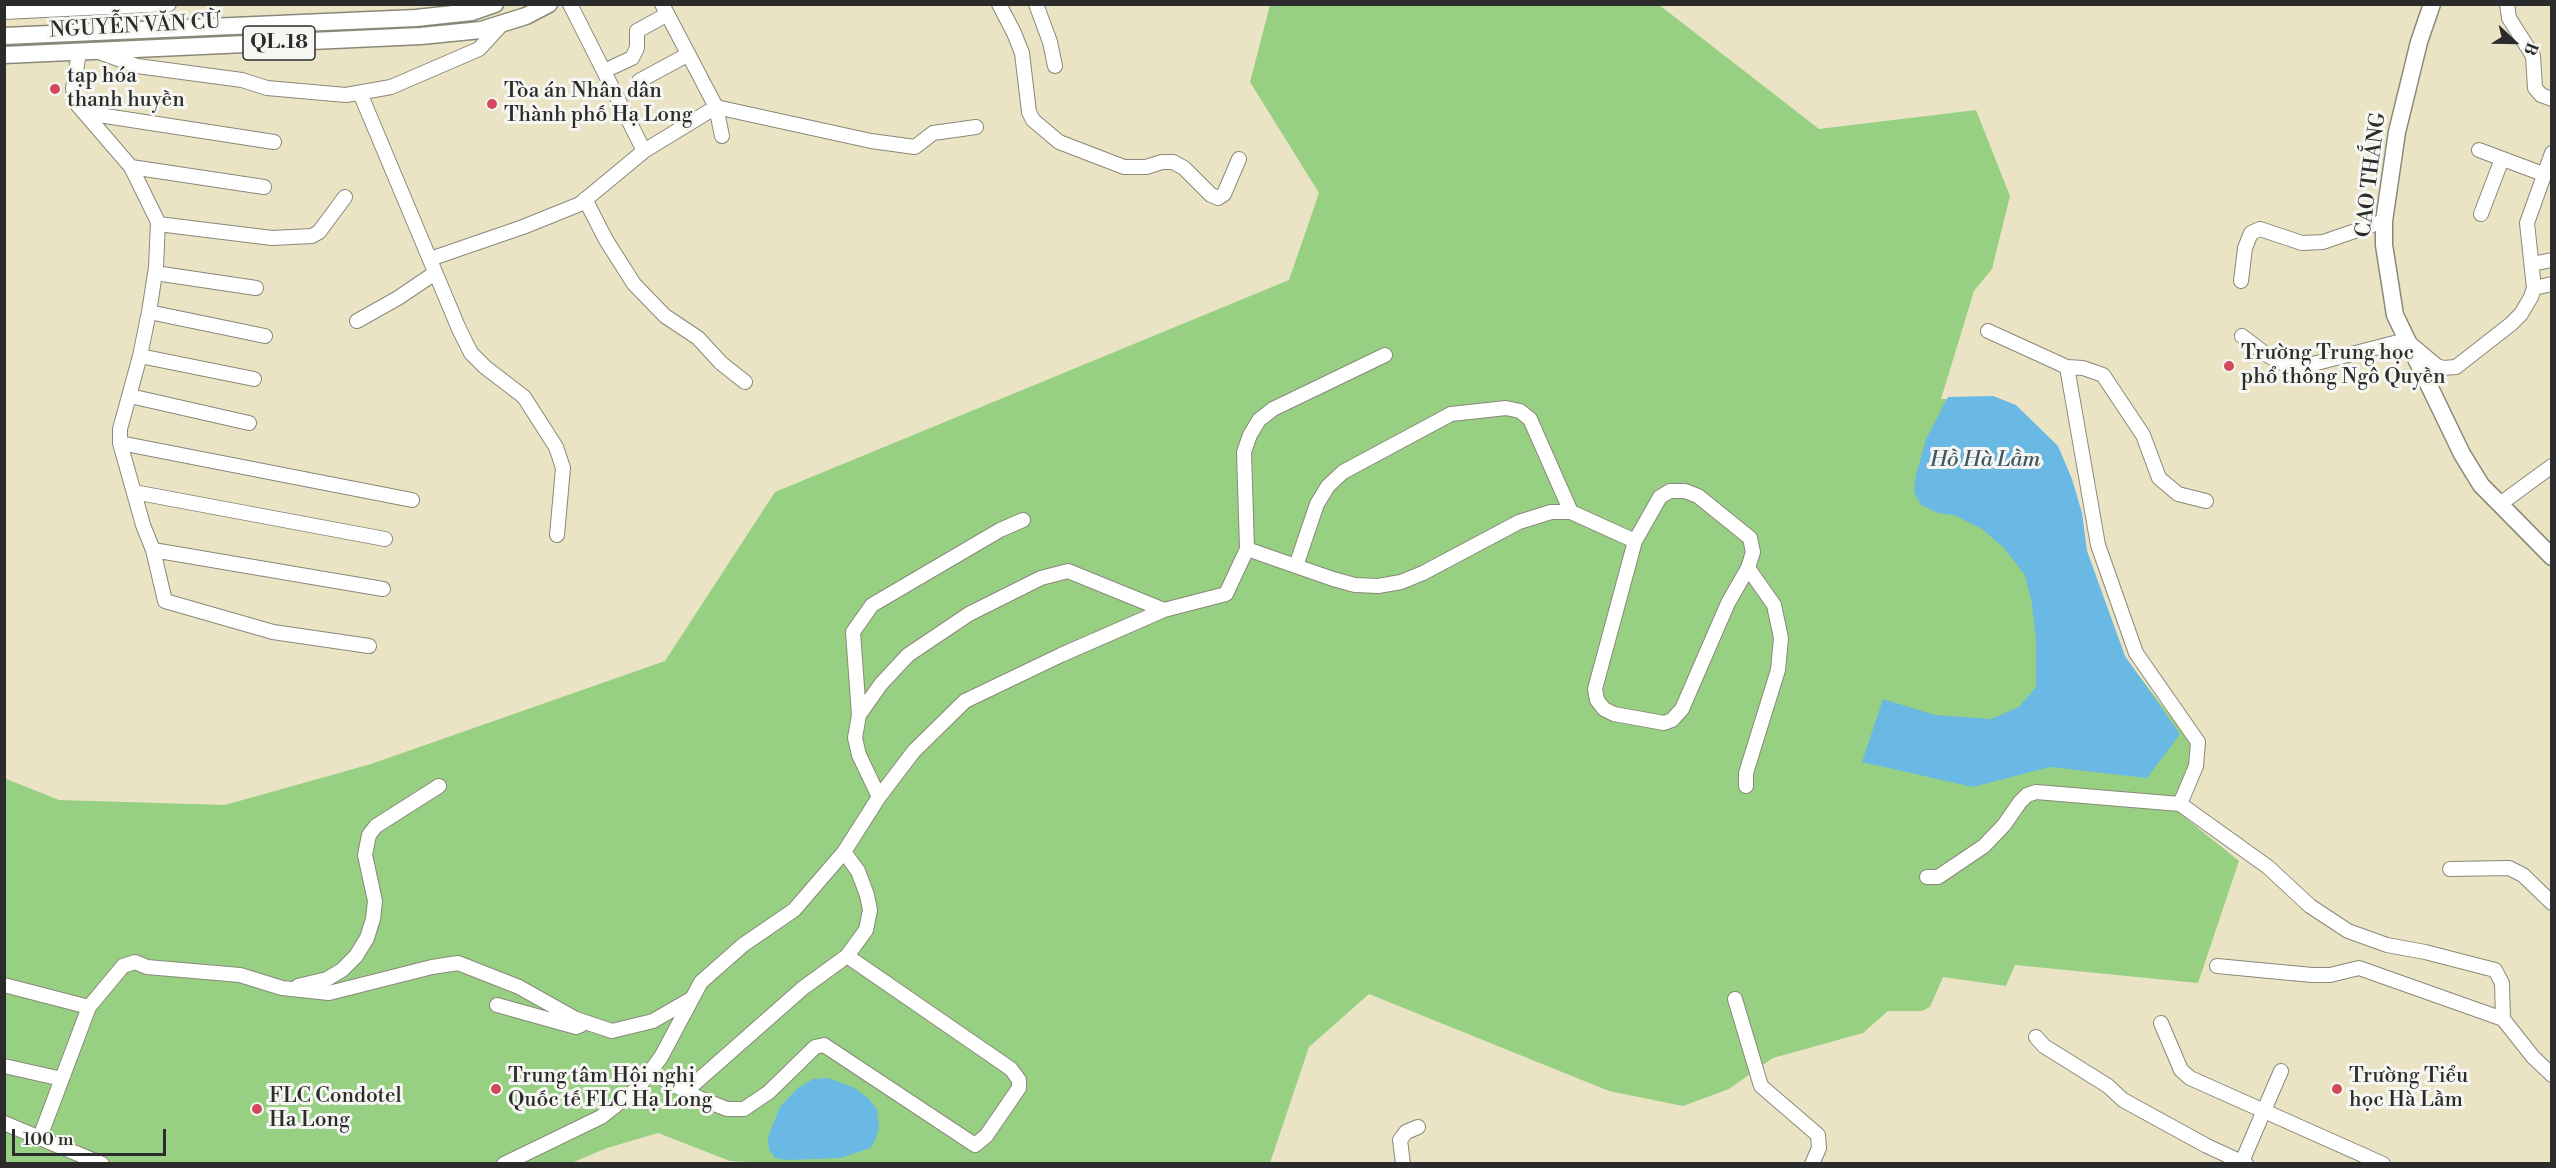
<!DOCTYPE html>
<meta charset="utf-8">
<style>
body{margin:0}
#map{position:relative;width:2556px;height:1168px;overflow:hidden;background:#eae4c5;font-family:"Libre Bodoni",serif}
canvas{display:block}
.frame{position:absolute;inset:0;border:6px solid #2b2b2b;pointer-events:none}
.north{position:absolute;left:2484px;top:12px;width:60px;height:60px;-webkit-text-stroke:4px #f6f6f2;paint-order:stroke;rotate:112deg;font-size:16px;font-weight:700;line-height:24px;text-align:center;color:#2b2b2b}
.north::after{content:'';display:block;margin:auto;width:21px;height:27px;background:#2b2b2b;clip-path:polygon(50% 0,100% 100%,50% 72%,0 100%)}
.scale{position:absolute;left:12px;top:1129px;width:154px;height:27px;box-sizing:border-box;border:3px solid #2b2b2b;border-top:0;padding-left:8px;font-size:18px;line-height:21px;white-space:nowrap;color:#2b2b2b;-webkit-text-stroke:4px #f6f6f2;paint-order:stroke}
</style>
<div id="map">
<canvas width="2556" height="1168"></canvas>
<div class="frame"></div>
<div class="north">B</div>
<div class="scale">100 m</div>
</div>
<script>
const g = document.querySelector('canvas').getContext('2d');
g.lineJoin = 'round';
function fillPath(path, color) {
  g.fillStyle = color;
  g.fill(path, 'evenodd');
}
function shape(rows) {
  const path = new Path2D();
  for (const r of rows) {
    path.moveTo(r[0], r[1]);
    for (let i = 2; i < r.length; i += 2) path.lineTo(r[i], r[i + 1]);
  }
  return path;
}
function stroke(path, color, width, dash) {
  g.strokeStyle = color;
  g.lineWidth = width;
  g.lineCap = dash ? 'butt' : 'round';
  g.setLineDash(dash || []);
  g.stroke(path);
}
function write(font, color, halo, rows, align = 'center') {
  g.font = font + ' "Libre Bodoni",serif';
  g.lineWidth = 6;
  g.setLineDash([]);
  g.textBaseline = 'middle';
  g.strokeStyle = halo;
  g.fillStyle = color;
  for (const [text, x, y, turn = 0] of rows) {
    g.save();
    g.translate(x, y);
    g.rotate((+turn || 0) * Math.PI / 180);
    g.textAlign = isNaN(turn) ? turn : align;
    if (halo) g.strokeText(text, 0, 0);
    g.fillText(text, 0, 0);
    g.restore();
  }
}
const green = shape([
 [1658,4,1819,129,1976,110,2010,196,1992,269,1974,291,1941,399,1992,399,2090,561,2123,655,2188,739,2196,758,2172,807,2239,861,2198,983,2015,965,2006,986,1943,977,1930,1007,1922,1011,1888,1011,1863,1033,1773,1058,1729,1089,1683,1106,1609,1091,1369,994,1309,1047,1270,1163,773,1163,730,1161,658,1133,607,1148,569,1164,5,1164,4,778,59,800,225,805,371,764,665,661,775,492,1289,280,1319,193,1250,82,1270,5]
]);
const water = shape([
 [1993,396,2016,405,2058,446,2072,479,2082,513,2087,551,2125,656,2180,734,2147,778,2050,767,1973,787,1862,762,1883,699,1935,715,1991,719,2019,707,2036,687,2036,640,2032,604,2025,575,2004,548,1982,529,1954,515,1938,513,1921,505,1914,492,1916,475,1926,439,1948,397],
 [828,1078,853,1087,868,1098,877,1109,879,1128,875,1141,870,1148,841,1158,786,1160,775,1158,769,1150,768,1137,780,1107,798,1088,813,1079]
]);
const minor = shape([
 [570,4,644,151],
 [662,4,716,107,722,136],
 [999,4,1014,33,1022,53,1029,112,1033,120,1059,142,1124,167,1146,167,1162,162,1173,162,1184,168,1211,195,1218,198,1224,194,1239,159],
 [1036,4,1050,42,1055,66],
 [2507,4,2509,18,2533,56,2535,88,2541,95,2552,99],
 [4,12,169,4],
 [99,52,137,66,242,80,267,88,346,95,391,87,479,49,502,24],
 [79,53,73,88,75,102,131,167,158,222,156,267,149,312,140,356,120,429,120,443,143,525,153,550,165,601,273,632,369,646],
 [604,71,632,58,637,48,637,31,666,15],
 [639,81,687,55],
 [360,93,459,329,471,353,485,367,524,397,556,447,563,468,557,535],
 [86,113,274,142],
 [2479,150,2543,174],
 [131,167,264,187],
 [585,199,606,240,634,284,665,316,698,338,721,363,745,382],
 [2481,214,2502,159],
 [158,224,272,238,312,236,319,232,345,197],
 [430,259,523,227,580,204,644,151,716,107,871,141,915,147,933,133,976,127],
 [2532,264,2552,260],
 [155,273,256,288],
 [2241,281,2245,248,2251,233,2260,229,2302,243,2323,242,2384,221],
 [2534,288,2552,284],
 [149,312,265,336],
 [357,321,398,298,435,273],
 [1988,331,2067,367,2083,368,2103,375,2143,435,2159,478,2178,494,2206,501],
 [2242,336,2267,355,2284,364,2301,367,2406,340,2437,366,2443,368,2456,367,2511,324,2521,314,2531,297,2534,288,2527,223,2552,153],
 [140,356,254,379],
 [2067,367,2098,545,2136,653,2198,742,2196,766,2180,804],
 [130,396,249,423],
 [120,443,412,500],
 [134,492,385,539],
 [2500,504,2552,466],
 [1247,549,1333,579,1355,585,1378,586,1401,582,1423,573,1519,522,1551,512,1571,512,1635,541,1660,497,1670,491,1685,491,1698,496,1750,538,1753,552,1748,568,1728,603,1682,709,1672,720,1664,723,1614,714,1604,709,1597,700,1595,689,1635,541],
 [153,550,383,589],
 [1296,566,1317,504,1328,486,1343,472,1451,414,1506,408,1520,411,1530,419,1571,512],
 [859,715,853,632,872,605,1000,530,1023,520],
 [1746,786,1746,773,1778,670,1781,638,1774,605,1748,568],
 [879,797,859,755,855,738,859,715,881,684,908,655,969,614,1041,578,1068,571,1164,610],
 [2180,804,2268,867,2310,906,2348,931,2387,945,2425,952,2495,970,2502,983,2503,1019,2533,1057,2552,1075],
 [2450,869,2509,868,2523,875,2552,903],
 [1927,877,1938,877,1984,846,2004,825,2020,802,2027,795,2036,792,2180,804],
 [2217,966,2312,975,2330,975,2359,968,2503,1019],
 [4,985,89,1007],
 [298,986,327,979,342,970,356,956,367,938,373,919,375,901,365,855,369,835,376,826,439,786],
 [1735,999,1761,1086,1818,1135,1819,1148,1812,1164],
 [497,1005,576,1027,581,1025],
 [2161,1023,2181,1070,2190,1078,2383,1164],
 [2036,1037,2044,1046,2108,1086,2123,1100,2207,1146,2246,1164],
 [4,1066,62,1079],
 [650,1072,699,1098,727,1109,744,1109,769,1092,815,1047,824,1045,975,1145,986,1136,1019,1088,1019,1080,1011,1069,847,956],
 [686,1091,803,988,847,956,866,930,870,910,867,895,858,871,844,852],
 [4,1123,102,1164],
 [40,1137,89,1007,123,966,135,962,147,967,240,975,282,988,329,993,432,967,458,963,519,987,576,1019,612,1031,653,1021,691,999],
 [504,1164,601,1117,638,1088,661,1057,701,982,743,945,794,910,844,852,879,797,914,751,965,701,1061,655,1164,610,1226,594,1247,549,1244,452,1250,435,1259,420,1273,409,1385,355],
 [1403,1164,1400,1140,1406,1132,1418,1127],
 [2241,1164,2281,1071]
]);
const major = shape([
 [2432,4,2419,42,2397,132,2384,221,2384,245,2395,315,2462,454,2481,485,2552,557],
 [4,36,416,18,472,12,495,4],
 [4,55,421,36,481,30,526,16,549,4]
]);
const markers = [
 [55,89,6,"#d1495b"],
 [492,104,6,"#d1495b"],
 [2229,366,6,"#d1495b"],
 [496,1089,6,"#d1495b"],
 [2337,1089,6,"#d1495b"],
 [257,1109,6,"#d1495b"]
];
const shields = [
 [279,43,72]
];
const shieldNames = [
 ["QL.18",279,43]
];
const streetNames = [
 ["NGUYỄN VĂN CỪ",135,27,-3],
 ["CAO THẮNG",2372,175,-83]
];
const poiNames = [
 ["tạp hóa",67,77],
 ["thanh huyền",67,101],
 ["Tòa án Nhân dân",504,92],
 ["Thành phố Hạ Long",504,116],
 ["Trường Trung học",2241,354],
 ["phổ thông Ngô Quyền",2241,378],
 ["Trung tâm Hội nghị",508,1077],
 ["Quốc tế FLC Hạ Long",508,1101],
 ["Trường Tiểu",2349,1077],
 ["học Hà Lầm",2349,1101],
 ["FLC Condotel",269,1097],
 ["Ha Long",269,1121]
];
const waterNames = [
 ["Hồ Hà Lầm",1985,461]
];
fillPath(green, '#97d083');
fillPath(water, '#69b9e4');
stroke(minor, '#8a8878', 16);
stroke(major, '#8a8878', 19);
stroke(minor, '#fff', 14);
stroke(major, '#fff', 16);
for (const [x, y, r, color] of markers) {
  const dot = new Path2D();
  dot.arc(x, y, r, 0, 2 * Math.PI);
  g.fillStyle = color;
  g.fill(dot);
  stroke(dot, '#f6f6f2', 2);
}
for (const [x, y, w] of shields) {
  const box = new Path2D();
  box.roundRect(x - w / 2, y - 17, w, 34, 4.5);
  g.fillStyle = '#f6f6f2';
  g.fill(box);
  stroke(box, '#2b2b2b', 1.5);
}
write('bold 20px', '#2b2b2b', null, shieldNames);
write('21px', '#2b2b2b', '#f6f6f2', streetNames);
write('21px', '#2b2b2b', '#f6f6f2', poiNames, 'left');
write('italic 22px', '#3e5662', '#f6f6f2', waterNames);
</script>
